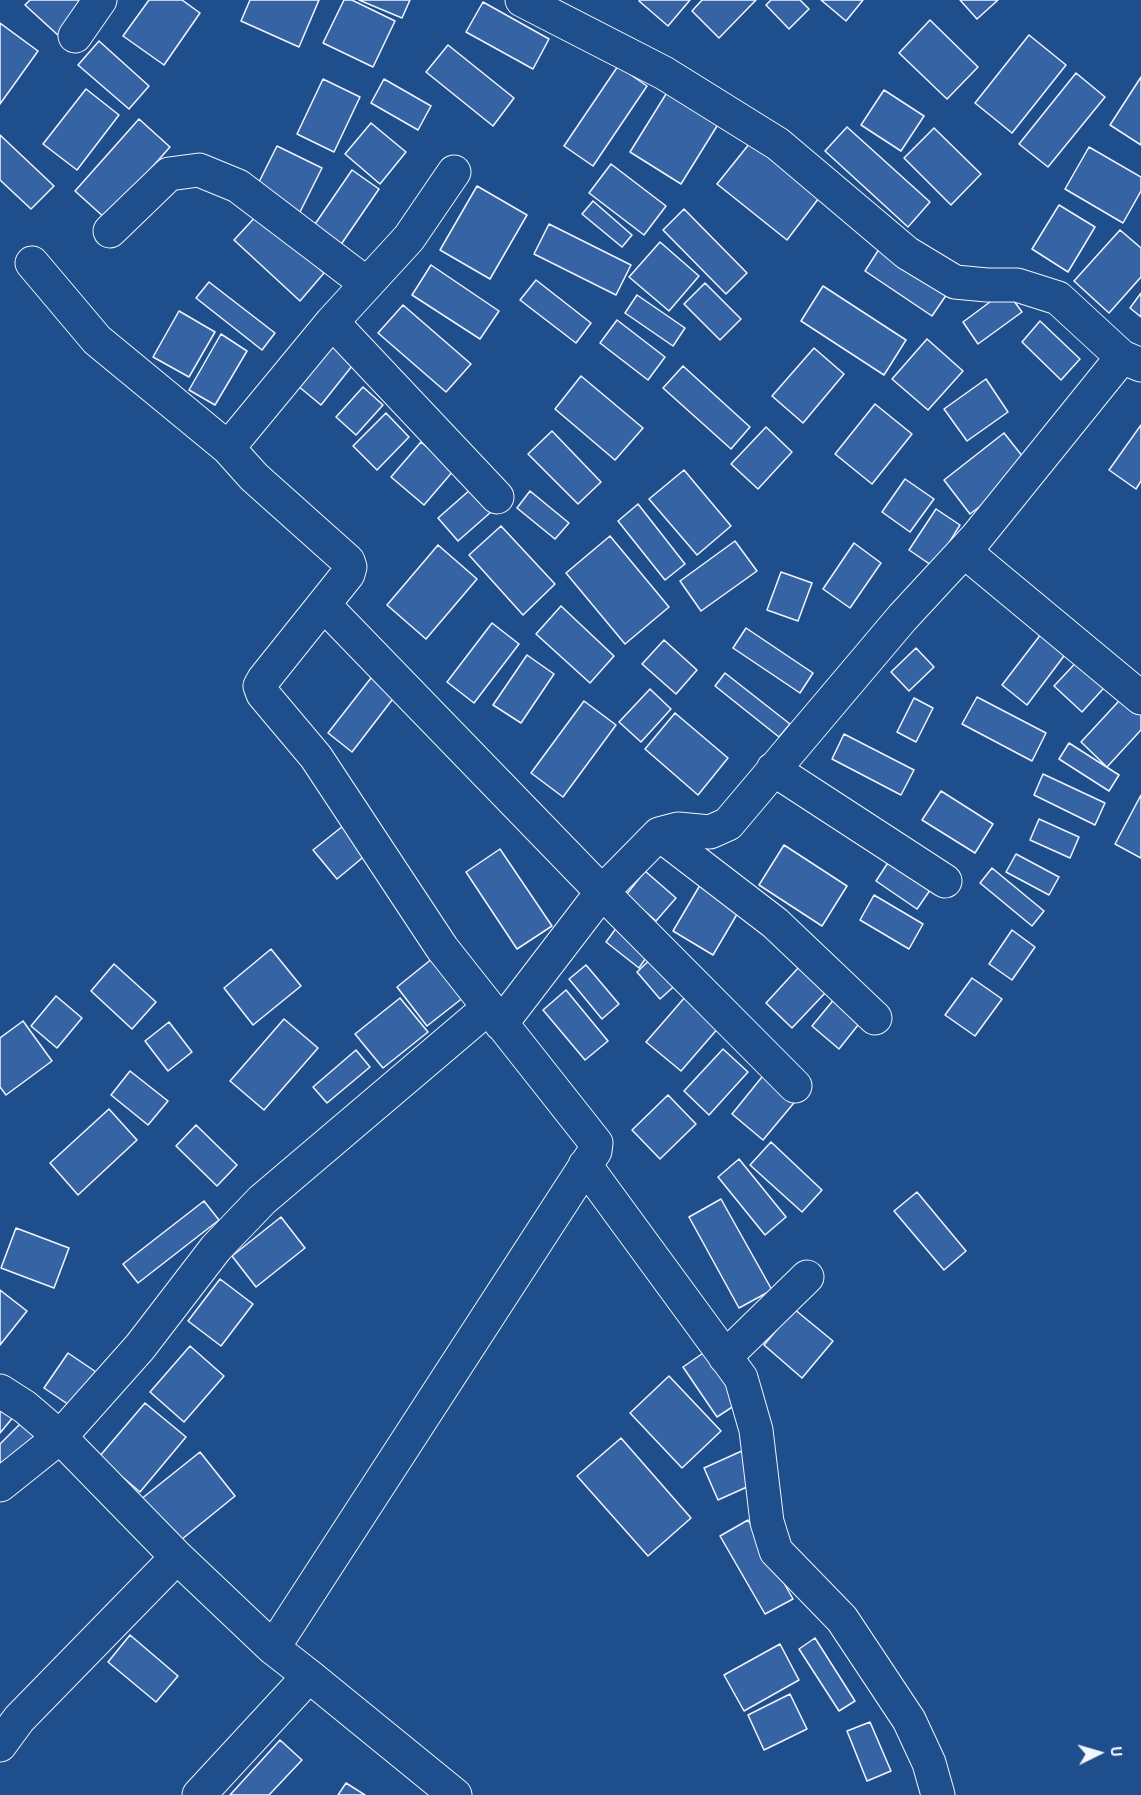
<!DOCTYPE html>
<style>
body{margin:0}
#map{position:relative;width:1141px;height:1795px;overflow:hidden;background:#1f4e8c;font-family:"PT Sans",sans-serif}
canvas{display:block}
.north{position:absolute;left:1069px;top:1723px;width:60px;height:60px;-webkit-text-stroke:4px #1f4e8c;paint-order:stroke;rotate:85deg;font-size:16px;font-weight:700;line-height:24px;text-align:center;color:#f2f6ff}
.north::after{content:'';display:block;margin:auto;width:21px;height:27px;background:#f2f6ff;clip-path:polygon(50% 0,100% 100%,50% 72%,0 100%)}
</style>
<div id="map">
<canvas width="1141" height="1795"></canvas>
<div class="north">U</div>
</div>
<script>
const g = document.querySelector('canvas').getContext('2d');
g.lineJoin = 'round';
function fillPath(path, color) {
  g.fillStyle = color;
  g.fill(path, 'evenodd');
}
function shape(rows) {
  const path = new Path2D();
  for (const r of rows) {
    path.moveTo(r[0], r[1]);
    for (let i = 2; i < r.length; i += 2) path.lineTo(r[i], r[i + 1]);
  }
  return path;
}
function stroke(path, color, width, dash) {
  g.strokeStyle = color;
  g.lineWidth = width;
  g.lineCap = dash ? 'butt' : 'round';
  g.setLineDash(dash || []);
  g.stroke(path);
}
const building = shape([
 [30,0,81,0,60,37,25,5,30,0],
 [149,0,182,0,200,13,164,65,123,36,149,0],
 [250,0,319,0,299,47,241,21,250,0],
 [344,0,352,0,395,21,373,67,323,43,344,0],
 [359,0,410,0,402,18,359,0],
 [640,0,690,0,668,26,639,1,640,0],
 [702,0,756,0,719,38,692,11,702,0],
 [771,0,800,0,809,9,789,29,766,5,771,0],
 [821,0,863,0,846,21,821,0],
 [960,0,998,0,977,19,960,0],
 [483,2,549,39,533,69,466,32,483,2],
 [930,20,978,67,947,99,899,53,930,20],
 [0,23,38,51,0,104,0,23],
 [1029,35,1066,65,1012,133,975,103,1029,35],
 [99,41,149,86,129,109,78,65,99,41],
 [448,45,514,98,493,126,426,72,448,45],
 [618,66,647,86,593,166,564,146,618,66],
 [1076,73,1105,97,1048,167,1019,144,1076,73],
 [1141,77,1141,145,1110,125,1141,77],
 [323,79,360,97,334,152,297,134,323,79],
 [384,79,431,106,418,130,371,103,384,79],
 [671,86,722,118,681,184,630,152,671,86],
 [86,89,119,115,77,170,43,144,86,89],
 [884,90,924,116,901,151,861,125,884,90],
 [139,119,170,147,106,219,75,191,139,119],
 [371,123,406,152,380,184,345,154,371,123],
 [847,127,930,202,908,227,825,151,847,127],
 [934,128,981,174,951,205,904,158,934,128],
 [0,135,54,186,31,209,0,180,0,135],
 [754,138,822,194,787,240,717,184,754,138],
 [277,146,322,168,299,214,255,190,277,146],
 [1089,147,1141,177,1141,191,1123,223,1065,189,1089,147],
 [611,164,666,206,644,235,589,193,611,164],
 [352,170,379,189,340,246,313,227,352,170],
 [477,186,527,215,490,279,440,250,477,186],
 [593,201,632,235,622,247,582,214,593,201],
 [1059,205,1095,227,1068,272,1032,249,1059,205],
 [684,209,747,273,726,294,663,230,684,209],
 [259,213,324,273,300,301,234,240,259,213],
 [549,224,631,265,616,295,534,254,549,224],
 [1120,230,1141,248,1141,277,1109,313,1074,281,1120,230],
 [660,242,699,276,669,311,629,277,660,242],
 [883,243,951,288,932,316,865,271,883,243],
 [431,265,499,311,480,339,412,295,431,265],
 [536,280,591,323,576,343,520,300,536,280],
 [209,282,275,333,262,350,196,298,209,282],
 [705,283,741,319,720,340,684,304,705,283],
 [823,286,906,340,884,375,801,321,823,286],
 [1006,290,1022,312,978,344,963,322,1006,290],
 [1141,293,1141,317,1130,308,1141,293],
 [637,295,685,328,673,346,625,313,637,295],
 [403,305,471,364,446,392,378,333,403,305],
 [179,311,215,332,189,377,153,357,179,311],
 [617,320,665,357,648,380,600,343,617,320],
 [1040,321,1080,359,1061,380,1022,342,1040,321],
 [221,334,247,351,215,405,189,390,221,334],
 [328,337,356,361,321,405,292,381,328,337],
 [927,339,963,371,928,410,892,379,927,339],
 [814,348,844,374,803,423,772,396,814,348],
 [683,366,750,427,731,449,663,388,683,366],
 [581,376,643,428,615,460,555,409,581,376],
 [986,379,1008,412,967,441,944,409,986,379],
 [363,387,383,405,356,435,336,417,363,387],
 [875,404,912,434,872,484,835,454,875,404],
 [386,413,409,437,377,470,353,446,386,413],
 [1141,425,1141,481,1136,489,1109,470,1141,425],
 [766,427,792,452,758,489,731,464,766,427],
 [552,431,601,482,578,504,528,454,552,431],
 [1004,433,1031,467,970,514,944,480,1004,433],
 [421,442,454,470,424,505,391,477,421,442],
 [684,470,731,526,697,555,649,499,684,470],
 [905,479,934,499,910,532,882,512,905,479],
 [471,489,491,512,458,541,438,518,471,489],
 [530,491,569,523,555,539,517,508,530,491],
 [638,504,685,564,665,580,618,521,638,504],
 [936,509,960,525,934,567,909,550,936,509],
 [501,526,555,584,523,615,469,555,501,526],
 [610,536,669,607,625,644,566,573,610,536],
 [735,541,757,571,701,611,680,581,735,541],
 [854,543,881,563,850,608,823,589,854,543],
 [438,545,477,579,426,639,387,605,438,545],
 [781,572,812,583,798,621,767,610,781,572],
 [561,606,614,656,590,683,536,634,561,606],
 [492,623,519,644,474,703,447,682,492,623],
 [1048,625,1073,644,1027,705,1002,685,1048,625],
 [746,628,813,673,800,693,733,648,746,628],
 [664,640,697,670,676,694,642,664,664,640],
 [916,648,934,667,909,691,891,672,916,648],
 [1084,654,1112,679,1082,712,1054,686,1084,654],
 [527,655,554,674,521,723,493,705,527,655],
 [378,669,402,687,352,752,328,733,378,669],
 [725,673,790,724,779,737,715,686,725,673],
 [650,689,671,709,641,742,619,722,650,689],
 [1130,689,1141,700,1141,730,1107,767,1081,742,1130,689],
 [977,697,1046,733,1032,761,962,724,977,697],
 [914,698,933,708,916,742,897,732,914,698],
 [584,701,616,725,563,797,531,773,584,701],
 [675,713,728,758,698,795,645,749,675,713],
 [844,734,914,770,901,795,832,759,844,734],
 [1069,743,1119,775,1109,791,1059,759,1069,743],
 [1043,774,1105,803,1095,825,1034,795,1043,774],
 [941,791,993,824,975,853,922,820,941,791],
 [1141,795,1141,858,1115,844,1141,795],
 [1039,819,1079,837,1070,858,1030,840,1039,819],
 [343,826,367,854,337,879,313,850,343,826],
 [784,845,847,886,822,926,759,885,784,845],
 [500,849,552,926,517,949,466,872,500,849],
 [1016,854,1059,877,1049,895,1006,872,1016,854],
 [893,855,935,883,917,909,876,881,893,855],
 [992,868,1044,911,1032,926,980,883,992,868],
 [645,871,676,898,656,921,626,895,645,871],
 [703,880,743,904,713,955,673,931,703,880],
 [874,895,923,924,909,949,860,920,874,895],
 [617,927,650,952,639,968,606,942,617,927],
 [1012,930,1035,947,1012,980,989,964,1012,930],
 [271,949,301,986,253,1025,224,988,271,949],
 [656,954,680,981,660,999,637,972,656,954],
 [433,958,464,997,427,1026,397,987,433,958],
 [114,964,156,1002,132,1029,91,991,114,964],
 [586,965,619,1004,602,1019,569,979,586,965],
 [800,966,827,991,792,1028,766,1003,800,966],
 [972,978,1002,999,975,1036,945,1015,972,978],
 [566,990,608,1041,585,1060,543,1010,566,990],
 [840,992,866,1015,839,1049,812,1026,840,992],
 [56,996,82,1018,57,1048,31,1026,56,996],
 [686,996,720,1026,681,1071,646,1042,686,996],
 [400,998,428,1032,383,1068,355,1034,400,998],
 [284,1019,318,1048,264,1110,230,1081,284,1019],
 [23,1021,52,1061,6,1095,0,1087,0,1038,23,1021],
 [169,1022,192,1052,168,1071,145,1041,169,1022],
 [723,1049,748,1072,709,1115,684,1091,723,1049],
 [356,1050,370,1067,327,1103,313,1087,356,1050],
 [130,1071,168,1101,148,1125,111,1095,130,1071],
 [766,1072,798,1098,763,1140,732,1114,766,1072],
 [668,1095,696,1124,660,1159,632,1130,668,1095],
 [109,1109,137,1140,78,1195,50,1163,109,1109],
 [196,1125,237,1165,217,1186,176,1146,196,1125],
 [771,1142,822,1190,802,1212,750,1165,771,1142],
 [739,1159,786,1217,765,1235,718,1177,739,1159],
 [917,1192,966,1251,944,1270,894,1211,917,1192],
 [721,1199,772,1290,739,1308,689,1217,721,1199],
 [204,1201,219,1220,138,1283,123,1264,204,1201],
 [281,1217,305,1248,256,1287,232,1256,281,1217],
 [16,1228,69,1248,54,1288,1,1268,16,1228],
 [220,1279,253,1304,221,1346,188,1321,220,1279],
 [0,1290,27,1311,0,1345,0,1290],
 [794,1309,833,1341,802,1378,764,1345,794,1309],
 [190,1346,224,1376,184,1422,150,1392,190,1346],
 [709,1349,743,1400,717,1417,683,1367,709,1349],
 [68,1353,102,1376,78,1411,44,1388,68,1353],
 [669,1376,721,1431,682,1468,630,1413,669,1376],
 [0,1402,15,1415,0,1433,0,1402],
 [145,1403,186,1437,140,1492,99,1457,145,1403],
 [23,1421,42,1441,0,1478,0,1444,23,1421],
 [621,1438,691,1518,648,1556,577,1476,621,1438],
 [744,1450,758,1482,718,1500,704,1468,744,1450],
 [200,1452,235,1496,176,1544,140,1500,200,1452],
 [748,1520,793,1599,765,1614,720,1536,748,1520],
 [130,1635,178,1676,156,1702,108,1662,130,1635],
 [815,1638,855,1701,839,1711,799,1649,815,1638],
 [780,1644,799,1680,744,1711,724,1675,780,1644],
 [790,1694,807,1729,764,1750,748,1715,790,1694],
 [870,1722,891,1771,867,1781,847,1731,870,1722],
 [280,1740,302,1760,269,1795,230,1795,280,1740],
 [346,1783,365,1795,338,1795,346,1783]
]);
const minor = shape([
 [522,0,664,73,778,144,907,253,955,282,987,285,1017,285,1058,298,1122,357,1141,365],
 [75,36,100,0],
 [110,231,169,174,199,170,238,186,367,284],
 [32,263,97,340,228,448,254,477,348,561,350,567,348,574,264,679,260,686,263,694,316,757,442,948,596,1143,595,1151,273,1648],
 [332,322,497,497],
 [228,448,332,322,409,238,454,172],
 [964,551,1141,698],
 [324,605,602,892,795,1086],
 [773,769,945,881],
 [659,834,775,923,875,1018],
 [501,1024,602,892,659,834,678,829,710,832,728,824,902,618,976,538,1122,357],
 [585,1165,741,1378,756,1430,767,1522,776,1551,842,1619,909,1720,929,1763,938,1795],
 [725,1357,807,1277],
 [0,1391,25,1407,60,1437,177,1557,19,1719,0,1745],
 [0,1485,60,1437,140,1347,216,1248,262,1200,488,1008],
 [177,1557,273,1648,309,1676,199,1795],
 [309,1676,455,1795]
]);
fillPath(building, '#3563a3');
stroke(building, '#f2f6ff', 1.5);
stroke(minor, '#f2f6ff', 35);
stroke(minor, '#1f4e8c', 33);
</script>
